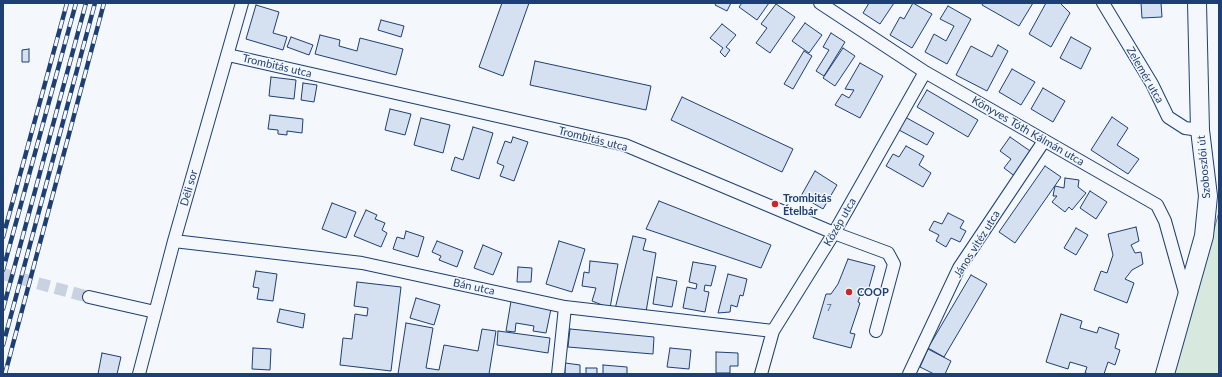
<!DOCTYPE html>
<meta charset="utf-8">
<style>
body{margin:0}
#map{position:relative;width:1222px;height:377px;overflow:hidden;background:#f4f7fb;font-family:Lato,sans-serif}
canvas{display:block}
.frame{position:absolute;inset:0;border:4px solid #1d3f73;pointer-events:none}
</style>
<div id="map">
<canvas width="1222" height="377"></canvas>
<div class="frame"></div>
</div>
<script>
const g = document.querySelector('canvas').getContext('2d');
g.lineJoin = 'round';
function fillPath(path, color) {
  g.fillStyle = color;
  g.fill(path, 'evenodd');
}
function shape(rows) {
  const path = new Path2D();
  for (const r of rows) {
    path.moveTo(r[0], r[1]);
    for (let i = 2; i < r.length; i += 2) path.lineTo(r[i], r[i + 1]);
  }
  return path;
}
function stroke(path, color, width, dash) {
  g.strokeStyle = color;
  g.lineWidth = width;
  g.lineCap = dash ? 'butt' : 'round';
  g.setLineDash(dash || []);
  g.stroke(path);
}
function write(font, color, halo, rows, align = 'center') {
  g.font = font + ' Lato,sans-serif';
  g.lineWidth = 3;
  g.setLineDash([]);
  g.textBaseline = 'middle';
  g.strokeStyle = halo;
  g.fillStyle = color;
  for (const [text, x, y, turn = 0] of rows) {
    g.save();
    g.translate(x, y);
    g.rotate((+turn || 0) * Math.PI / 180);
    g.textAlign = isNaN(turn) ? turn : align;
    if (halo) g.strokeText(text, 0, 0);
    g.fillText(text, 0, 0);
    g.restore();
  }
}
const green = shape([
 [1219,212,1219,374,1173,374,1219,212]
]);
const building = shape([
 [502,3,529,3,503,76,479,67,502,3],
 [716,3,731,3,727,11,715,5,716,3],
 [742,3,769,3,757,20,739,7,742,3],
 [869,3,894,3,880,24,863,13,869,3],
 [913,3,932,14,912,48,890,35,900,17,904,19,913,3],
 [983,3,1033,3,1019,26,982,5,983,3],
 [1046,3,1060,3,1070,13,1051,47,1029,34,1046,3],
 [1141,3,1161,3,1162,17,1142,18,1141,3],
 [776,4,795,17,770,53,756,43,767,28,761,24,776,4],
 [256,5,279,12,273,33,287,37,283,50,246,39,256,5],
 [948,6,971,19,947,64,925,52,934,34,946,41,954,26,940,19,948,6],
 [381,20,404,26,401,37,378,30,381,20],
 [805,23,822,35,809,53,792,41,805,23],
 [722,24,736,35,726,47,730,50,725,57,720,52,723,48,710,38,722,24],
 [831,33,845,42,824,76,816,71,829,50,823,47,831,33],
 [320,35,340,40,339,46,357,51,360,38,403,49,396,75,315,54,320,35],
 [291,37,313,45,309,55,287,47,291,37],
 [1071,37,1091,48,1081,69,1060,58,1071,37],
 [998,45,1008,51,987,91,956,75,971,46,992,57,998,45],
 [843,48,855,56,835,86,823,78,843,48],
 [29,49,29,62,22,62,22,50,29,49],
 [804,51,812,56,793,89,784,84,804,51],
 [535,61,651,86,646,110,530,85,535,61],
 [860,63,883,76,860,118,835,105,842,94,849,98,854,90,845,89,860,63],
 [1012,69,1035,82,1021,105,999,92,1012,69],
 [271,77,296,80,294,99,269,96,271,77],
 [303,83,317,85,314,102,301,100,303,83],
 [1043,88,1065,101,1053,122,1031,109,1043,88],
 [927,90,978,120,968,137,917,107,927,90],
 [682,97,793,149,782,172,671,120,682,97],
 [390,109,411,114,405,135,385,130,390,109],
 [270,115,303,119,302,133,287,131,287,135,278,134,278,130,268,129,270,115],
 [905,117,934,133,927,145,899,130,905,117],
 [1112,117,1128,128,1117,145,1139,159,1128,174,1091,150,1112,117],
 [421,118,450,125,443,153,414,145,421,118],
 [473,127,493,133,479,179,451,170,455,157,463,160,473,127],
 [513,137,528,142,514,181,500,176,504,166,497,163,505,141,511,143,513,137],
 [1010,137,1033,153,1016,177,1004,168,1011,159,1000,151,1010,137],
 [906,146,924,156,919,165,931,173,923,187,886,166,893,154,899,157,906,146],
 [1045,166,1061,177,1015,243,999,232,1045,166],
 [815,171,837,185,823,209,801,196,815,171],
 [1065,178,1079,180,1078,187,1086,193,1072,210,1069,207,1065,212,1052,202,1057,196,1053,196,1055,186,1064,188,1065,178],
 [1090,191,1107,202,1096,219,1080,208,1090,191],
 [659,201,771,245,761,268,646,229,659,201],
 [332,203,356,212,346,238,322,229,332,203],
 [366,210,377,215,375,219,385,223,382,230,387,233,381,247,354,236,366,210],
 [948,213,964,221,960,228,966,231,960,242,951,238,946,247,936,241,939,235,929,230,934,221,942,224,948,213],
 [1136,227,1139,241,1131,245,1135,253,1141,252,1143,264,1132,270,1125,279,1134,283,1127,303,1094,290,1101,271,1107,273,1113,255,1108,234,1136,227],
 [1076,228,1088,235,1076,255,1064,248,1076,228],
 [406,231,424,237,418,257,393,249,397,237,404,239,406,231],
 [633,236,646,239,643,250,656,253,646,312,615,309,633,236],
 [437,241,463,251,457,267,439,260,441,256,432,252,437,241],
 [559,241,585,249,572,292,546,284,559,241],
 [483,245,502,253,493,275,474,268,483,245],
 [848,259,875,266,868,291,862,289,858,302,860,303,850,333,855,334,851,348,813,338,826,294,831,294,838,284,848,259],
 [590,261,618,264,610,308,592,301,596,288,582,286,584,272,589,273,590,261],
 [693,262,716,266,711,286,705,285,704,291,709,292,705,312,683,308,687,287,696,289,697,284,689,282,693,262],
 [518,267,532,268,531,282,517,282,518,267],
 [256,271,277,274,273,301,257,299,259,288,253,287,256,271],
 [728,274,747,279,743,296,740,295,737,307,731,305,730,312,718,313,728,274],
 [971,275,987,284,944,357,928,348,971,275],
 [657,277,677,281,672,307,653,304,657,277],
 [357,282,401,287,391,371,340,365,343,338,352,339,355,314,367,316,368,308,354,306,357,282],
 [416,298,440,305,434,325,410,318,416,298],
 [511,301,551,309,546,333,533,331,534,326,516,323,515,332,506,331,511,301],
 [280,309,305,314,303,328,277,322,280,309],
 [1061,314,1082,321,1080,328,1097,333,1099,327,1119,334,1115,348,1120,350,1115,365,1108,362,1104,374,1090,374,1085,373,1087,367,1070,362,1068,369,1046,362,1061,314],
 [406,323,433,328,426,368,439,370,444,345,478,351,482,329,496,331,489,374,398,374,406,323],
 [570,329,654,337,653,354,568,347,570,329],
 [498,331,550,338,548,353,497,345,498,331],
 [253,348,271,349,270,370,252,369,253,348],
 [670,348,691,350,689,369,667,367,670,348],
 [928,349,951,361,945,374,934,374,920,367,928,349],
 [716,352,738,353,738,366,730,366,730,373,716,373,716,352],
 [102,353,121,357,117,374,98,374,102,353],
 [565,363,580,365,580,374,565,374,565,363],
 [603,365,627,367,627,374,603,374,603,365],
 [586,368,597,368,597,374,586,374,586,368]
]);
const streetTunnel = shape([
 [3,274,89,297]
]);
const street = shape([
 [820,3,925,72,1157,205,1165,221,1186,296],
 [1103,3,1152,84,1168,117,1185,128,1200,130],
 [228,55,625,145,834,233,888,253,894,264,876,331],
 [174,241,362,263,565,307,773,331],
 [89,297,155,312],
 [139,374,174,241,242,3],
 [558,374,565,307],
 [761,374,773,331,834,233,925,72],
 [909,374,959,268,1044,141]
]);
const primary = shape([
 [1165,374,1204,236,1208,196,1200,130,1197,3]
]);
const rail = shape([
 [3,237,67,3],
 [3,270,76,3],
 [3,309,86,3],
 [3,345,95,3],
 [5,374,104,3]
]);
const markers = [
 [775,204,4,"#c62828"],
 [849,292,4,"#c62828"]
];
const numberNames = [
 ["7",829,308]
];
const streetNames = [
 ["Trombitás utca",277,66,13],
 ["Zelemér utca",1145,75,60],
 ["Könyves Tóth Kálmán utca",1028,131,30],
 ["Trombitás utca",593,139,14],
 ["Szoboszlói út",1204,167,-95],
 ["Déli sor",189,188,-74],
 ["Közép utca",840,222,-60],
 ["János vitéz utca",977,244,-58],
 ["Bán utca",474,287,12]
];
const poiNames = [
 ["Trombitás",783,198],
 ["Ételbár",783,211],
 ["COOP",857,292]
];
fillPath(green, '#d7e8df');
stroke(green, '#687fa3', 1);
fillPath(building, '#d5e0f0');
stroke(building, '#1d3f73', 1);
stroke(streetTunnel, '#c9d2e0', 12, [12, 6]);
stroke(street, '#1d3f73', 14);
stroke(primary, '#1d3f73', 20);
stroke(street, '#f4f7fb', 12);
stroke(primary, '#f4f7fb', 18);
stroke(rail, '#1d3f73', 4.5);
stroke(rail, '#f4f7fb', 3, [9]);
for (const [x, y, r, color] of markers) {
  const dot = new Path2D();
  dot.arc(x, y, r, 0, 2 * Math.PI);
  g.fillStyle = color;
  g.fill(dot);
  stroke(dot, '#f4f7fb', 1.5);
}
write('9px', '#4b6792', null, numberNames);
write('11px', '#1d3f73', '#f4f7fb', streetNames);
write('bold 11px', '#1d3f73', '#f4f7fb', poiNames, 'left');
</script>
